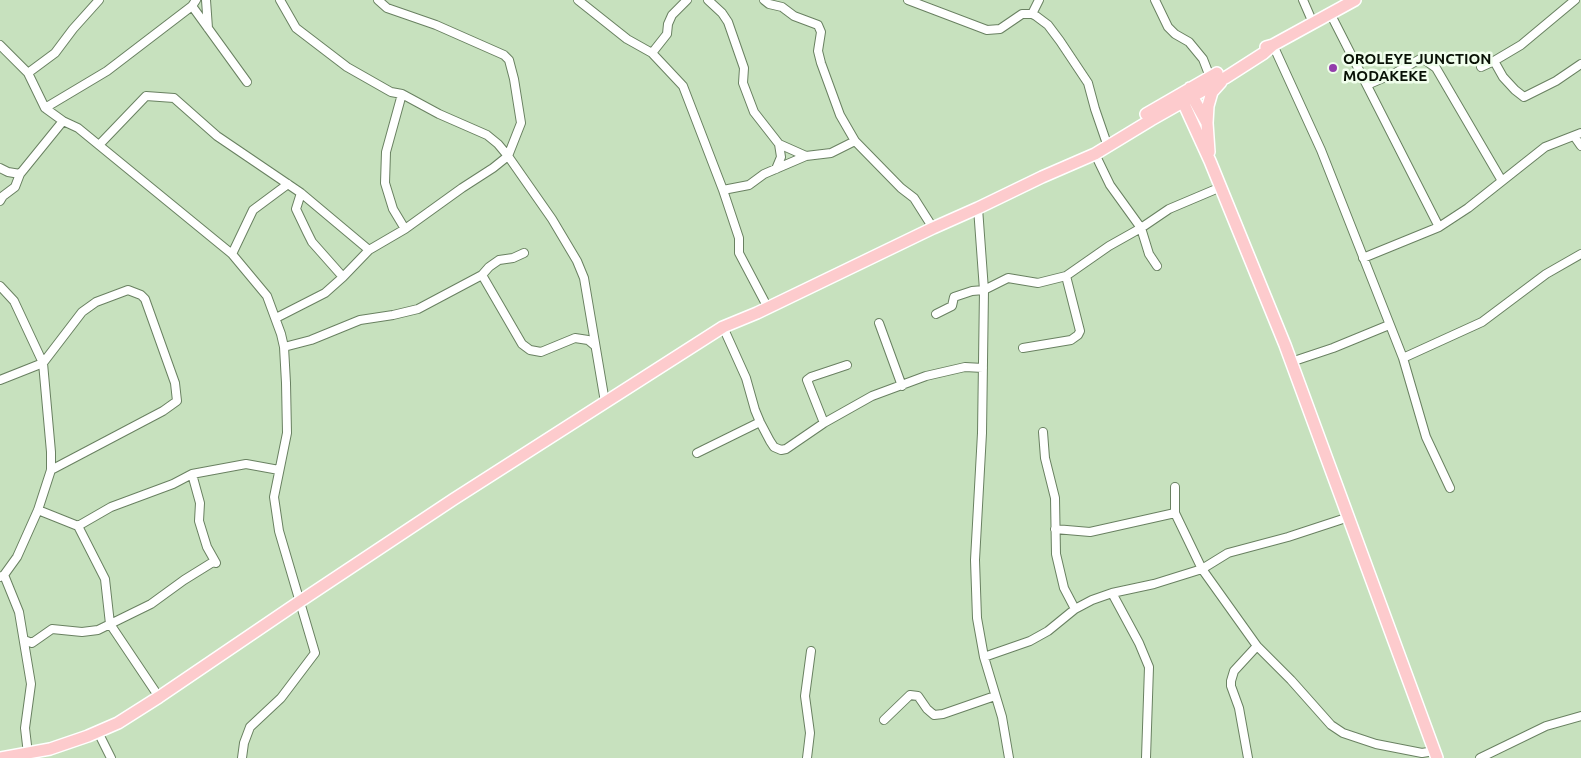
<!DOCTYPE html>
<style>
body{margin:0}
canvas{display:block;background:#c7e1be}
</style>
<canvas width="1581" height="758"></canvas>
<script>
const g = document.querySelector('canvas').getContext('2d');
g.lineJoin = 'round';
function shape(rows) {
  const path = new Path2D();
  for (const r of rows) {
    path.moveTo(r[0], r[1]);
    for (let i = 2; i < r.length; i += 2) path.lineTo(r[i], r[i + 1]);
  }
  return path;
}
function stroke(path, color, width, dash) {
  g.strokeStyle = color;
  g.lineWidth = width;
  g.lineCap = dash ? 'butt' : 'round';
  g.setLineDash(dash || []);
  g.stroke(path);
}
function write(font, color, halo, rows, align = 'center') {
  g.font = font + ' Ubuntu,sans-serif';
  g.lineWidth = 5;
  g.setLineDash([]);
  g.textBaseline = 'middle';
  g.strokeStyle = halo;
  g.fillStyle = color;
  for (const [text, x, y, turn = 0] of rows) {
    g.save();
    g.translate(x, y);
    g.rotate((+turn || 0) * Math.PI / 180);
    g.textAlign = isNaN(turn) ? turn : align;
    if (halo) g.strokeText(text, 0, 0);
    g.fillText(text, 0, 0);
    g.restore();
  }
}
const street = shape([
 [206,0,208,28],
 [280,0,296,28,347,67,391,92,402,94,439,114,487,135,498,144,508,156,552,219,577,261,584,278,605,402],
 [578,0,627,39,652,53,683,86,723,190,739,238,739,253,768,308],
 [708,0,722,13,728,22,744,68,743,83,754,112,779,144,806,156],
 [764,0,769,4,782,7,794,16,818,25,821,32,818,51,821,63,840,115,855,141,901,188,914,198,933,228],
 [908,0,987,30,1000,29,1022,14,1032,14,1036,16,1048,25,1060,41,1088,83,1095,109,1106,141],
 [1155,0,1168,27,1175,34,1189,42,1203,59,1210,77],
 [1303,0,1313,23],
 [192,6,247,82],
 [1330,13,1439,227],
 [1032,14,1039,0],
 [0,45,28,73,45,108,63,121,78,128,232,254,267,296,281,334,284,347,286,383,287,433,274,497,279,531,315,653,281,698,250,727,244,743,242,758],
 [1273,45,1321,150,1403,358,1426,437,1450,488],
 [652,53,667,34,668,24,672,15,687,0],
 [1494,61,1521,45,1575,0],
 [1481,67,1494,61,1503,77,1515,90,1524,97,1556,81,1581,64],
 [28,73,55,53,73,29,99,0],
 [1367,85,1395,73,1422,58,1436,68,1502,181],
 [402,94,386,152,385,183,393,209,405,229],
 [45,108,107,71,192,6,196,0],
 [1574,136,1581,146],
 [99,145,146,96,174,98,217,136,301,193,369,250],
 [1095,154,1110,185,1141,228,1149,254,1157,266],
 [0,168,8,172,20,174],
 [776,169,781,157,779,144],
 [723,190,749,185,764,174,806,156,831,153,855,141],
 [301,193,296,209,307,232,312,242,343,277],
 [0,201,3,196,15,187,20,174,63,121],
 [978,208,984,290,982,433,975,560,977,618,984,657,1002,717,1009,758],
 [232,254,253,210,288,184],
 [1363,258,1439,227,1468,208,1545,147,1581,133],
 [482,275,522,344,530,350,541,352,575,338,588,340,594,345],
 [0,286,14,301,43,363,51,452,51,470,38,510,17,557,4,575,0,577],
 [936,314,952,306,954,297,972,291,984,290,1008,278,1038,283,1066,276,1109,246,1141,228,1169,209,1221,187],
 [276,318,325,293,343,277,369,250,405,229,462,188,493,168,508,156,521,123,514,79,509,60,504,55,436,25,387,8,378,0],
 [879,323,902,386],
 [723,327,746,378,755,410,760,422,770,441,774,447,781,450,786,449,824,423,872,396,926,376,965,367,983,368],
 [284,347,311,340,360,320,393,315,418,309,482,275,489,267,499,260,513,258,524,253],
 [1023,348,1071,340,1078,335,1080,331,1066,276],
 [1403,358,1482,322,1546,274,1581,254],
 [1291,362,1333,348,1389,325],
 [0,380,43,363,82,312,96,302,128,290,141,295,145,299,175,383,177,401,163,411,51,470],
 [824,423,807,380,811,377,847,365],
 [1043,432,1045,458,1055,498,1056,554,1064,588,1075,609],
 [697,453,760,422],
 [1175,487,1175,513,1202,569,1257,646,1291,680,1331,725,1343,733,1376,744,1422,753,1434,751],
 [38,510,78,526,105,579,110,624,159,697],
 [78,526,111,507,173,484,192,474,246,464,279,470],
 [1055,529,1090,532,1175,513],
 [4,575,19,612,31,684,25,728,28,754],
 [1112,593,1139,643,1149,667,1146,758],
 [24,640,32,643,52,629,82,632,98,630,151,604,184,580,213,562,216,563,207,547,199,521,200,503,192,474],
 [984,657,1030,641,1048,631,1075,609,1092,600,1112,593,1154,584,1202,569,1228,553,1288,537,1349,517],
 [884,720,910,695,918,696,927,709,934,715,943,714,995,696],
 [98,732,111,758],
 [807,758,810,733,805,696,811,651],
 [1248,758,1239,708,1231,686,1231,681,1234,671,1257,646],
 [1480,758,1546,726,1581,716]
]);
const primary = shape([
 [1266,47,1273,45,1355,0],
 [1190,88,1183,102,1210,161,1285,345,1437,758],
 [1186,94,1192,96,1207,123,1209,152],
 [1146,114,1217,73],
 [1207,123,1208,106,1212,92,1221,82],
 [0,758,50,749,88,736,118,723,159,697,299,602,454,499,723,327,757,313,933,228,978,208,1042,177,1095,154,1151,120,1225,78,1264,53,1273,45]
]);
const markers = [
 [1333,68,5,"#933eab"]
];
const poiNames = [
 ["OROLEYE JUNCTION",1343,59],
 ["MODAKEKE",1343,76]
];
stroke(street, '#698161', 10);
stroke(primary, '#fff', 14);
stroke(street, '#fff', 8);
stroke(primary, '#fdcbcd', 11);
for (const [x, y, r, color] of markers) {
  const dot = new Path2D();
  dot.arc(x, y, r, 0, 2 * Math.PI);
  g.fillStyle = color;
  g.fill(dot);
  stroke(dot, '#f0feec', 2);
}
write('bold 15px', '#081105', '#f0feec', poiNames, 'left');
</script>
